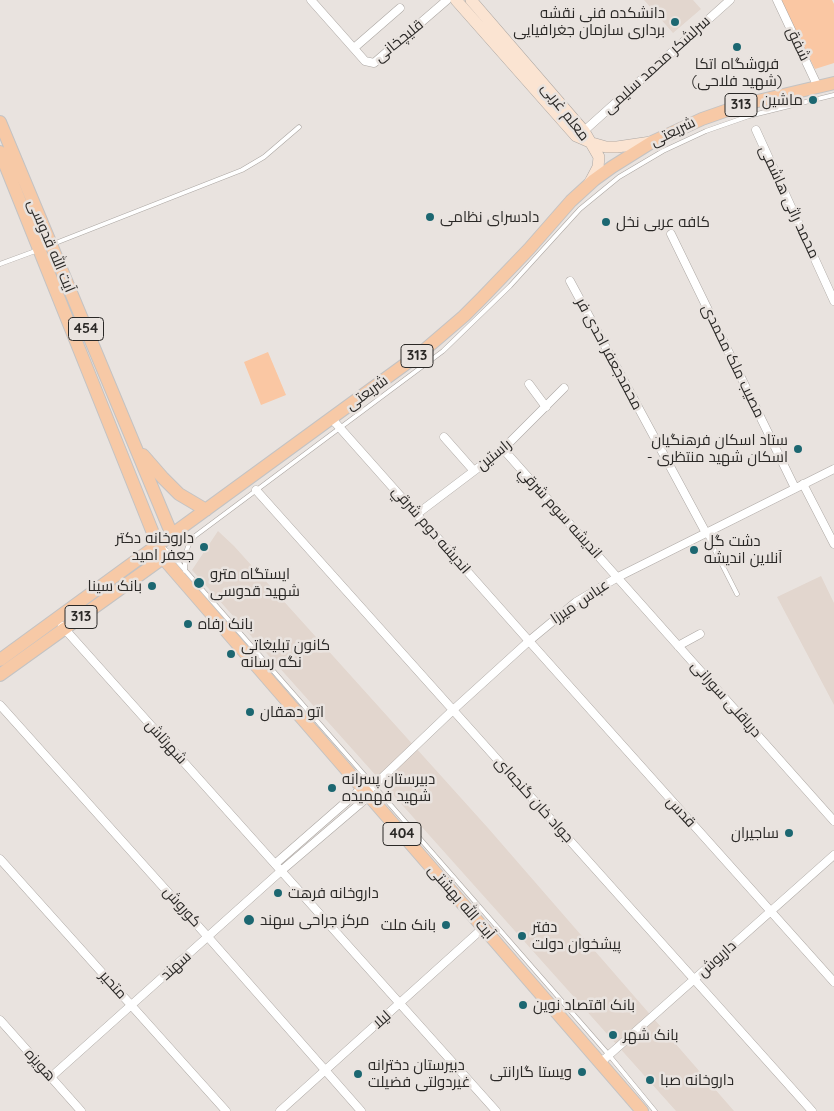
<!DOCTYPE html>
<meta charset="utf-8">
<style>
body{margin:0}
canvas{display:block;background:#e9e3df}
</style>
<canvas width="834" height="1111"></canvas>
<script>
const g = document.querySelector('canvas').getContext('2d');
g.lineJoin = 'round';
function fillPath(path, color) {
  g.fillStyle = color;
  g.fill(path, 'evenodd');
}
function shape(rows) {
  const path = new Path2D();
  for (const r of rows) {
    path.moveTo(r[0], r[1]);
    for (let i = 2; i < r.length; i += 2) path.lineTo(r[i], r[i + 1]);
  }
  return path;
}
function stroke(path, color, width, dash) {
  g.strokeStyle = color;
  g.lineWidth = width;
  g.lineCap = dash ? 'butt' : 'round';
  g.setLineDash(dash || []);
  g.stroke(path);
}
function write(font, color, halo, rows, align = 'center') {
  g.font = font + ' Quicksand,Cairo,sans-serif';
  g.lineWidth = 5;
  g.setLineDash([]);
  g.textBaseline = 'middle';
  g.strokeStyle = halo;
  g.fillStyle = color;
  for (const [text, x, y, turn = 0] of rows) {
    g.save();
    g.translate(x, y);
    g.rotate((+turn || 0) * Math.PI / 180);
    g.textAlign = isNaN(turn) ? turn : align;
    if (halo) g.strokeText(text, 0, 0);
    g.fillText(text, 0, 0);
    g.restore();
  }
}
const built = shape([
 [644,0,693,0,701,9,673,33],
 [218,531,234,546,488,828,734,1111,676,1111,192,570],
 [821,576,834,603,834,705,777,597]
]);
const green = shape([
 [780,0,832,0,834,4,834,63,815,69],
 [268,352,286,395,261,405,244,362]
]);
const service = shape([
 [53,244,242,170,264,157,299,127],
 [0,264,38,250],
 [706,533,737,594],
 [163,548,170,553,374,786,609,1055,655,1111],
 [185,571,185,555,189,544,195,536,443,351,510,286,580,209,619,177,663,151,706,131,749,116,834,95]
]);
const minor = shape([
 [311,0,365,61,374,63,447,0],
 [777,0,818,87],
 [354,48,400,8],
 [756,130,834,301],
 [584,131,730,0],
 [671,234,795,488],
 [570,281,706,533],
 [529,384,546,407],
 [332,419,529,641,834,982],
 [444,437,474,471],
 [503,449,834,821],
 [803,484,834,544],
 [256,490,812,1111],
 [417,514,503,449,564,388],
 [62,626,496,1111],
 [678,646,700,634],
 [0,705,208,937,361,1111],
 [366,793,453,710,529,641,576,602,618,577,834,469],
 [0,859,226,1111],
 [275,864,362,788],
 [0,1020,81,1111],
 [600,1063,834,855],
 [51,1077,281,871,369,796],
 [280,1111,483,928]
]);
const secondary = shape([
 [456,0,576,136,592,143,606,147,617,147,651,142],
 [471,0,584,131,599,157,598,167,589,184]
]);
const primary = shape([
 [0,122,172,535],
 [0,152,163,558,642,1111],
 [143,455,163,478,179,494,206,510],
 [0,660,422,352,464,316,482,298,529,249,571,201,594,180,612,167,652,142,702,119,745,104,834,83],
 [0,675,163,558]
]);
const markers = [
 [675,22,5,"#1c6771"],
 [737,47,5,"#1c6771"],
 [813,100,5,"#1c6771"],
 [430,217,5,"#1c6771"],
 [606,222,5,"#1c6771"],
 [798,449,5,"#1c6771"],
 [204,547,5,"#1c6771"],
 [694,550,5,"#1c6771"],
 [199,583,6,"#1c6771"],
 [152,586,5,"#1c6771"],
 [188,624,5,"#1c6771"],
 [231,654,5,"#1c6771"],
 [250,712,5,"#1c6771"],
 [332,788,5,"#1c6771"],
 [789,833,5,"#1c6771"],
 [278,893,5,"#1c6771"],
 [249,920,6,"#1c6771"],
 [446,925,5,"#1c6771"],
 [522,936,5,"#1c6771"],
 [523,1005,5,"#1c6771"],
 [613,1035,5,"#1c6771"],
 [582,1072,5,"#1c6771"],
 [358,1074,5,"#1c6771"],
 [650,1080,5,"#1c6771"]
];
const shields = [
 [741,105,32],
 [86,329,35],
 [417,356,32],
 [81,617,32],
 [402,834,38]
];
const shieldNames = [
 ["313",741,105],
 ["454",86,329],
 ["313",417,356],
 ["313",81,617],
 ["404",402,834]
];
const poiNames = [
 ["دانشکده فنی نقشه",665,13,"right"],
 ["برداری سازمان جغرافیایی",665,30,"right"],
 ["فروشگاه اتکا",737,64,"center"],
 ["(شهید فلاحی)",737,81,"center"],
 ["ماشین",803,100,"right"],
 ["دادسرای نظامی",440,217],
 ["کافه عربی نخل",616,222],
 ["ستاد اسکان فرهنگیان",788,440,"right"],
 ["- اسکان شهید منتظری",788,457,"right"],
 ["داروخانه دکتر",194,538,"right"],
 ["جعفر امید",194,555,"right"],
 ["دشت گل",704,541],
 ["آنلاین اندیشه",704,558],
 ["ایستگاه مترو",210,574],
 ["شهید قدوسی",210,591],
 ["بانک سینا",142,586,"right"],
 ["بانک رفاه",198,624],
 ["کانون تبلیغاتی",241,645],
 ["نگه رسانه",241,662],
 ["اتو دهقان",260,712],
 ["دبیرستان پسرانه",342,779],
 ["شهید فهمیده",342,796],
 ["ساجیران",779,833,"right"],
 ["داروخانه فرهت",288,893],
 ["مرکز جراحی سهند",260,920],
 ["بانک ملت",436,925,"right"],
 ["دفتر",532,927],
 ["پیشخوان دولت",532,944],
 ["بانک اقتصاد نوین",533,1005],
 ["بانک شهر",623,1035],
 ["دبيرستان دخترانه",368,1065],
 ["غیردولتی فضیلت",368,1082],
 ["ویستا گارانتی",572,1072,"right"],
 ["داروخانه صبا",660,1080]
];
const streetNames = [
 ["قلیچخانی",399,41,-39],
 ["شفق",798,44,65],
 ["سرلشکر محمد سلیمی",657,65,-42],
 ["معلم غربی",565,112,52],
 ["شریعتی",673,132,-26],
 ["محمد راثی هاشمی",789,202,65],
 ["آیت الله قدوسی",51,246,67],
 ["محمدجعفر احدی فر",609,354,62],
 ["مصیب ملک محمدی",733,361,64],
 ["شریعتی",367,393,-36],
 ["راستین",494,455,-39],
 ["اندیشه سوم شرقي",560,513,48],
 ["انديشه دوم شرقي",431,530,49],
 ["عباس میرزا",580,602,-34],
 ["دریاقلی سورانی",726,699,48],
 ["شهرتاش",166,742,48],
 ["جواد خان گنجه‌ای",534,800,48],
 ["قدس",681,812,48],
 ["آیت الله بهشتی",461,902,49],
 ["کوروش",182,907,48],
 ["داریوش",717,959,-42],
 ["سهند",176,966,-42],
 ["متحیر",113,985,48],
 ["لیلا",382,1020,-42],
 ["هویزه",40,1065,48]
];
fillPath(built, '#e2d6ce');
fillPath(green, '#fac7a3');
stroke(service, '#aca7a3', 5);
stroke(minor, '#aca7a3', 9);
stroke(secondary, '#aca7a3', 12);
stroke(primary, '#c4c3c3', 14);
stroke(service, '#fff', 4);
stroke(minor, '#fff', 8);
stroke(secondary, '#fbe4d2', 11);
stroke(primary, '#f7c9a6', 12);
for (const [x, y, r, color] of markers) {
  const dot = new Path2D();
  dot.arc(x, y, r, 0, 2 * Math.PI);
  g.fillStyle = color;
  g.fill(dot);
  stroke(dot, '#e9e3df', 2);
}
for (const [x, y, w] of shields) {
  const box = new Path2D();
  box.roundRect(x - w / 2, y - 11.5, w, 23, 4);
  g.fillStyle = '#e9e3df';
  g.fill(box);
  stroke(box, '#2b2927', 1);
}
write('bold 14px', '#2b2927', null, shieldNames);
write('15px', '#2b2927', '#e9e3df', poiNames, 'left');
write('15px', '#2b2927', '#e9e3df', streetNames);
</script>
